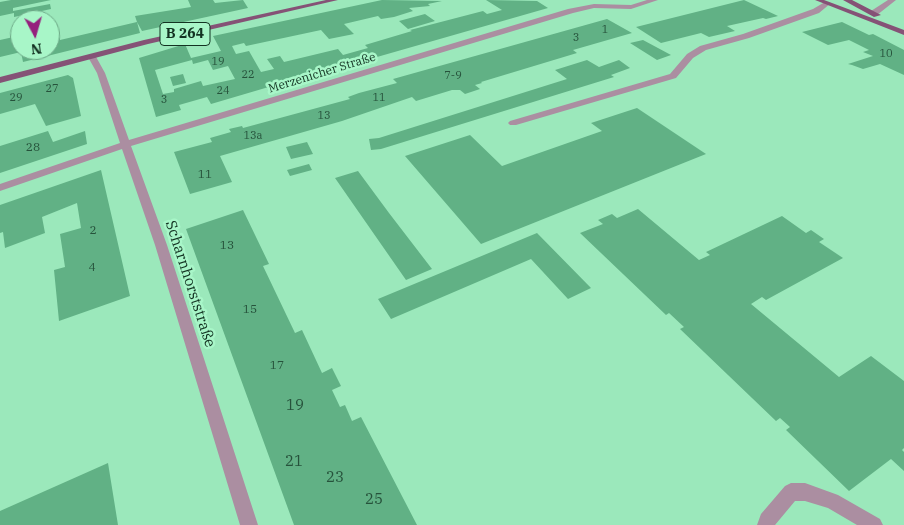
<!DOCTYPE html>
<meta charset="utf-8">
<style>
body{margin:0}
#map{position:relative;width:904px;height:525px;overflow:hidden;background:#9be8bb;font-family:"IBM Plex Serif",serif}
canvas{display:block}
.north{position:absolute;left:10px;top:10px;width:50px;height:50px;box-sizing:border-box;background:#a8f6c8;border:1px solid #6ca886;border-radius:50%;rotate:174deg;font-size:14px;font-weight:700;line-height:20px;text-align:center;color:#133322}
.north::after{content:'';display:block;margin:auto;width:18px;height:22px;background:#95207d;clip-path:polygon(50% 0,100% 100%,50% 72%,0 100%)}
</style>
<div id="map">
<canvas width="904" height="525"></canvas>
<div class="north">N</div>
</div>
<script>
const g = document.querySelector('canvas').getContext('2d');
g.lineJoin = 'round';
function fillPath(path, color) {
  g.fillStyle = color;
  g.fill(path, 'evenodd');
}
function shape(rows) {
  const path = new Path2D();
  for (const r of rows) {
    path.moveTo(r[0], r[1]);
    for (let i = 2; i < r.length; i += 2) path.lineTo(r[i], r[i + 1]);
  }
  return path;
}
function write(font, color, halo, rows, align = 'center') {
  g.font = font + ' "IBM Plex Serif",serif';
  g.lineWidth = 5;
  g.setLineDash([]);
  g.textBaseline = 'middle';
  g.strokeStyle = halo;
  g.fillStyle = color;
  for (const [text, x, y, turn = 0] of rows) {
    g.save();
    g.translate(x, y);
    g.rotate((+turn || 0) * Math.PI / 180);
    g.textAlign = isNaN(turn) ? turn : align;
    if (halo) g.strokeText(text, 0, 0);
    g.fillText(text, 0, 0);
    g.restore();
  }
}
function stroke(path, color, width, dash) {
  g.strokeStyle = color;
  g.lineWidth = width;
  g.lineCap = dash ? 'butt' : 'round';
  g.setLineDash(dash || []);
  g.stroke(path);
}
const building = shape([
 [11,0,51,0,13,8,13,11,50,4,51,9,14,17,14,13,0,16,0,2],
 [188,0,213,0,215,3,243,0,248,8,142,31,137,22,140,33,23,62,21,52,0,57,0,40,18,36,20,50,50,50,50,36,59,34,60,40,137,22,135,16,191,7],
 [382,0,442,1,428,4,430,6,409,8,413,11,394,17,381,19,378,16,344,24,354,34,329,39,321,30,246,46,244,43,232,46,236,54,249,51,261,72,274,69,267,59,280,56,284,62,338,49,343,55,368,48,365,45,412,31,410,30,483,11,487,14,502,10,486,0,537,1,548,8,377,57,350,63,211,104,207,97,179,105,181,110,156,117,139,58,185,44,191,58,221,51,213,36],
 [192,60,193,64,208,60,213,70,228,66,235,79,203,86,201,81,174,89,174,92,163,94,155,70],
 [744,0,778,16,766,19,763,18,727,26,735,31,709,37,701,33,661,43,636,27],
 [425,14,435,21,408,29,399,21],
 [607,19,632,33,573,50,577,53,481,82,482,83,475,85,480,89,465,94,460,90,452,90,416,101,412,97,342,121,220,156,232,182,190,194,174,152,212,142,210,138,231,132,229,129,242,126,243,128,350,99,348,97,359,93,397,83,393,79],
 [842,22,869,35,873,34,904,50,904,75,880,64,863,69,852,65,848,64,873,56,863,52,869,50,849,40,828,45,802,32],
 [643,40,671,55,657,60,630,43],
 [587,60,599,67,619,60,630,68,611,75,614,77,381,149,371,150,369,139,379,138,567,79,555,70],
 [183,74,186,83,173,86,170,77],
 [68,75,73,78,81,116,46,126,35,104,0,114,0,93],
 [637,108,706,154,481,244,405,156,470,135,502,166,602,131,591,123],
 [48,131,53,142,85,131,87,144,0,173,0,146],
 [307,142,313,154,291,159,286,147],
 [309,164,312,170,290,176,287,170],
 [101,170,130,296,59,321,54,270,65,267,60,234,81,228,77,203,42,217,45,233,5,248,3,232,0,233,0,205],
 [358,171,389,213,432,269,406,280,335,178],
 [638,209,699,260,710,255,706,252,782,216,806,233,811,230,824,239,819,242,843,258,766,300,762,297,751,304,839,377,871,356,904,381,904,448,902,450,904,452,904,471,891,459,849,491,786,430,790,427,780,418,776,421,680,329,684,327,669,313,666,315,580,233,603,224,598,220,612,214,617,218],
 [243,210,269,264,263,266,295,333,302,330,322,373,332,368,341,386,332,390,340,407,345,405,352,421,361,417,417,525,294,525,186,229],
 [537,233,591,288,568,299,531,259,391,319,378,299],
 [108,463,118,525,0,525,0,511]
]);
const lane = shape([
 [825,2,831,3,819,13,749,38,706,50,693,58,676,78,516,125,510,125,508,123,510,121,670,74,687,54,700,46,743,34,813,9,825,2],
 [791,483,805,483,838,495,880,519,883,525,857,525,828,508,805,501,795,501,775,525,757,525,761,514,785,486,791,483]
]);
const street = shape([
 [647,0,658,0,631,9,594,8,573,13,131,146,167,245,258,525,240,525,155,245,122,149,0,191,0,184,120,143,97,73,88,57,89,55,95,55,105,73,129,140,568,9,594,4,631,5,647,0],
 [888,0,896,0,877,15,871,15,871,11,888,0]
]);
const primary = shape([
 [326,0,338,0,148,44,0,83,0,77,144,40,326,0],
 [815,0,824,0,904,30,904,35,815,0],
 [843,0,852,0,881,15,874,17,843,0]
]);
const farNumbernames = [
 ["1",605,30],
 ["3",576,38],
 ["10",886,54],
 ["19",218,62],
 ["22",248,75],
 ["7-9",453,76],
 ["27",52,89],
 ["24",223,91],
 ["29",16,98],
 ["11",379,98],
 ["3",164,100],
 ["13",324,116],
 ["13a",253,136]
];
const farStreetnames = [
 ["Merzenicher Straße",322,73,-17]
];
const numberNames = [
 ["28",33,148],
 ["11",205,175],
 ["2",93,231],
 ["13",227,246],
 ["4",92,268],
 ["15",250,310],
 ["17",277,366]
];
const shields = [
 [185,34,50]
];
const shieldNames = [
 ["B 264",185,34]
];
const streetNames = [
 ["Scharnhorststraße",190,284,72]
];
const nearNumbernames = [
 ["19",295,406],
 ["21",294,462],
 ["23",335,478],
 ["25",374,500]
];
fillPath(building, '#61b185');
fillPath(lane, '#ab8ea1');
fillPath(street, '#ab8ea1');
fillPath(primary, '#855276');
write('11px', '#26523b', null, farNumbernames);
write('12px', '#133322', '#a8f6c8', farStreetnames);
write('12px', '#26523b', null, numberNames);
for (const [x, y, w] of shields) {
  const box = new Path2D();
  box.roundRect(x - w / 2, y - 11.5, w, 23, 4);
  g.fillStyle = '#a8f6c8';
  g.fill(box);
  stroke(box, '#133322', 1);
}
write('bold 14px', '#133322', null, shieldNames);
write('15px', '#133322', '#a8f6c8', streetNames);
write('15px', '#26523b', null, nearNumbernames);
</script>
